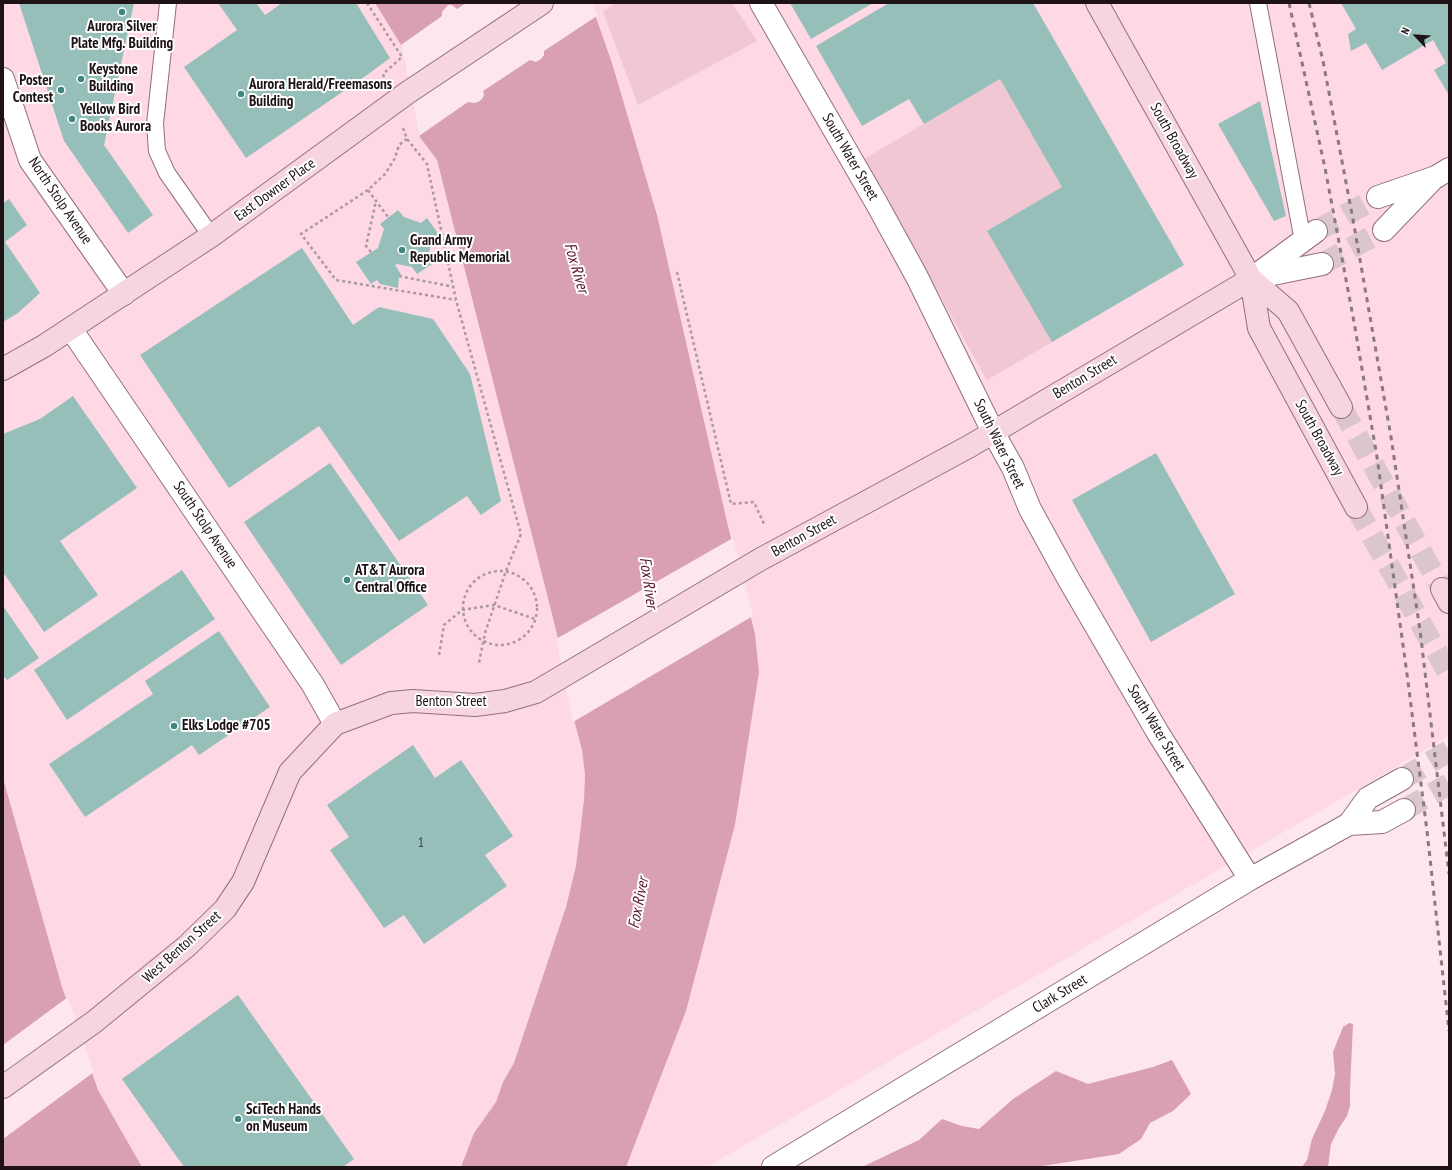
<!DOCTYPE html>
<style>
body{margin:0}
#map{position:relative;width:1452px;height:1170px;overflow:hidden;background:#fde6ed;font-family:"PT Sans Narrow",sans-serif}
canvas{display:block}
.frame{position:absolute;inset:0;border:4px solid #1e1216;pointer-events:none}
.north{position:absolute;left:1396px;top:16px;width:40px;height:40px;-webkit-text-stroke:3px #fff;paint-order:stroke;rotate:295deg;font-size:11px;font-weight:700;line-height:16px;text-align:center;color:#1e1216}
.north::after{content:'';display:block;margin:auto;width:14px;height:18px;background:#1e1216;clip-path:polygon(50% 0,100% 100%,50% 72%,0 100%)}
</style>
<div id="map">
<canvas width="1452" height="1170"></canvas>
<div class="frame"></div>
<div class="north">N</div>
</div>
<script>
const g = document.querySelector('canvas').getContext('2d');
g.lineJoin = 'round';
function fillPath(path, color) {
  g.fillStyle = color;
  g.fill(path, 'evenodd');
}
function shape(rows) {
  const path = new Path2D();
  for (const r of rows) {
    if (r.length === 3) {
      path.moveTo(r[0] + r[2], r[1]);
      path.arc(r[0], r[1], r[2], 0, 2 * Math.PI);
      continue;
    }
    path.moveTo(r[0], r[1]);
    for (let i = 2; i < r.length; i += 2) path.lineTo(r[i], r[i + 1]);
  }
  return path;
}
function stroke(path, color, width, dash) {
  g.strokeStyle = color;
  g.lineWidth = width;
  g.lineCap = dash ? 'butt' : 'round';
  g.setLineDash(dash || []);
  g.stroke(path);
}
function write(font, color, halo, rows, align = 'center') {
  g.font = font + ' "PT Sans Narrow",sans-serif';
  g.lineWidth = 4;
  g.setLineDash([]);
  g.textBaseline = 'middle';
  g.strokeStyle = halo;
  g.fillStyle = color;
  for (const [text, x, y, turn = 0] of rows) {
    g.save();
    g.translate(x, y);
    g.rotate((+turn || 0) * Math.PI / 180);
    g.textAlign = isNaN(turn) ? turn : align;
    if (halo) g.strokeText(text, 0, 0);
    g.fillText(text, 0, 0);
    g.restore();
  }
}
const built = shape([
 [3,3,375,3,401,45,419,136,437,160,557,634,574,720,582,750,585,774,584,800,576,866,566,907,514,1063,503,1082,496,1102,474,1133,461,1167,142,1167,98,1090,62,987,3,778],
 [591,3,1449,3,1449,736,707,1167,626,1167,686,1011,735,825,759,672,755,634,728,526,657,215,612,63]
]);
const green = shape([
 [615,3,732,3,757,41,638,105,603,12],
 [1000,79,1062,187,988,231,1052,342,987,380,864,159]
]);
const water = shape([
 [375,3,591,3,612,63,657,215,728,526,755,634,759,672,735,825,686,1011,626,1167,461,1167,474,1133,496,1102,503,1082,514,1063,566,907,576,866,584,800,585,774,582,750,574,720,557,634,437,160,419,136,401,45],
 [3,778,62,987,98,1090,142,1167,3,1167],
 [1349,1023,1353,1024,1350,1089,1350,1106,1347,1116,1339,1128,1331,1144,1328,1167,1302,1167,1307,1160,1312,1139,1325,1111,1332,1090,1335,1074,1333,1052,1343,1027],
 [1172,1060,1191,1094,1173,1111,1150,1123,1141,1139,1119,1154,1036,1167,862,1167,919,1140,942,1119,962,1126,979,1129,1013,1099,1056,1071,1088,1084,1153,1067]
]);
const pier = shape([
 [466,3,593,3,597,16,544,51,544,55,541,59,536,62,530,60,483,91,484,95,482,99,478,102,474,103,468,102,419,136,401,45,442,16,442,12,448,5,452,5,457,9],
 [733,538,753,616,573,722,556,639],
 [68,997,94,1072,3,1139,3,1045]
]);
const building = shape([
 [19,3,134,3,104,145,153,215,128,233,64,141],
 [218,3,256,3,265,15,282,3,356,3,390,58,367,75,246,158,184,67,237,30],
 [790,3,873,3,811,39],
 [889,3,1033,3,1184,265,1052,342,987,231,1062,187,1000,79,924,124,909,99,862,126,816,46],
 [1341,3,1449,3,1449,95,1434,70,1446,63,1433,40,1382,70,1366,43,1351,51,1348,34,1356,29],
 [1260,101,1286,216,1274,221,1218,124],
 [9,199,27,225,5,242,40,293,18,313,3,322,3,203],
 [398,210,404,217,421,223,427,218,439,235,432,240,428,257,432,264,417,274,412,267,397,264,395,265,401,274,399,276,398,288,380,284,377,280,371,284,356,262,378,248,384,229,380,224],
 [302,248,353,325,379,307,433,319,470,374,501,501,481,515,467,496,399,541,319,426,229,488,140,355],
 [73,396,137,488,60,541,98,595,44,632,3,572,3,434,40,419],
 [1156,453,1235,594,1151,642,1072,500],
 [330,463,428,605,341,665,244,522],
 [182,570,215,619,67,720,34,670],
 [3,606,39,658,7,680,3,675],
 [219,631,270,707,199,755,192,745,85,817,49,764,153,694,145,681],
 [413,745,435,778,461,760,513,836,485,855,507,886,424,944,404,915,384,928,330,850,349,837,327,805],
 [238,995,354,1159,343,1167,184,1167,122,1079]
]);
const streetTunnel = shape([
 [1316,231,1378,197],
 [1322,264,1384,230],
 [1402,779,1449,751],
 [1404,810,1449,784]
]);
const secondaryTunnel = shape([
 [1341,407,1442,589],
 [1356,507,1449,674]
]);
const path = shape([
 [367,3,402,57,383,74,384,77],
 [403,128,407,139,427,164,456,300,521,534,506,571,485,633,479,663],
 [407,139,399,145,395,158,385,174,368,190,301,234,336,280,456,300],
 [368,190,388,217],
 [371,252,366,246,376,201],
 [677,272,731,504,754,502,764,524],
 [399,276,454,287],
 [500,608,37],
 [439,655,444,625,462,610,494,605,535,619]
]);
const lane = shape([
 [168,3,155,124,157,151,167,173,211,236],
 [1258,3,1303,241]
]);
const street = shape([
 [761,3,877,204,917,277,993,432,1013,468,1030,509,1069,580,1158,733,1250,879],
 [3,79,30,160,124,294],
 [1378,197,1436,177,1449,169],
 [1384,230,1432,180],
 [1258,277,1322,264],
 [1251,279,1316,231],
 [71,329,313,685,335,724],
 [1349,824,1368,798,1402,779],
 [773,1167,1250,879,1349,824,1382,822,1404,810]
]);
const secondary = shape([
 [1097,3,1251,279,1288,311,1341,407],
 [1251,279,1259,328,1356,507],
 [3,369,44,346,211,236,407,93,542,3],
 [1442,589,1449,602],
 [3,1087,94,1022,187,946,225,909,243,882,290,772,335,724,391,703,413,701,475,705,505,701,536,692,761,559,970,446,1251,279]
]);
const rail = shape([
 [1289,3,1325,168,1354,322,1377,457,1407,674,1427,831,1449,1031],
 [1309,3,1323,61,1352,214,1391,437,1420,630,1449,874]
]);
const markers = [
 [122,12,4,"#41877e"],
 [81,79,4,"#41877e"],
 [61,90,4,"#41877e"],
 [241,94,4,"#41877e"],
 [72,119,4,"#41877e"],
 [402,250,4,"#41877e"],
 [347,580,4,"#41877e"],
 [174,726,4,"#41877e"],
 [238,1119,4,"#41877e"]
];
const numberNames = [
 ["1",421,843]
];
const poiNames = [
 ["Aurora Silver",122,27,"center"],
 ["Plate Mfg. Building",122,44,"center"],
 ["Keystone",89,70],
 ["Building",89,87],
 ["Poster",53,81,"right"],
 ["Contest",53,98,"right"],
 ["Aurora Herald/Freemasons",249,85],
 ["Building",249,102],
 ["Yellow Bird",80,110],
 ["Books Aurora",80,127],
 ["Grand Army",410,241],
 ["Republic Memorial",410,258],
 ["AT&T Aurora",355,571],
 ["Central Office",355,588],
 ["Elks Lodge #705",182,726],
 ["SciTech Hands",246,1110],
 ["on Museum",246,1127]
];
const streetNames = [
 ["South Broadway",1174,141,61],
 ["South Water Street",850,157,60],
 ["East Downer Place",275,190,-36],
 ["North Stolp Avenue",60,201,56],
 ["Benton Street",1085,377,-31],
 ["South Broadway",1319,438,61],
 ["South Water Street",999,444,64],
 ["South Stolp Avenue",205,525,56],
 ["Benton Street",804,536,-29],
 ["Benton Street",451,702],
 ["South Water Street",1156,728,59],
 ["West Benton Street",182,947,-42],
 ["Clark Street",1060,994,-31]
];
const waterNames = [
 ["Fox River",576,268,74],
 ["Fox River",648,583,82],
 ["Fox River",639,903,-79]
];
fillPath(built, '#fed8e4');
fillPath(green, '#f0c7d3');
fillPath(water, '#d9a0b2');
fillPath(pier, '#fde6ed');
fillPath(building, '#96bfb9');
stroke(streetTunnel, '#dcc6cd', 22, [22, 11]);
stroke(secondaryTunnel, '#dcc6cd', 22, [22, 11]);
stroke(lane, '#92717b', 18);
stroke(street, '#92717b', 24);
stroke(secondary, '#92717b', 24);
stroke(path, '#ac999f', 2.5, [3, 3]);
stroke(lane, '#fff', 16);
stroke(street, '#fff', 22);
stroke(secondary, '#f7d4e1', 22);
stroke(rail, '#8a797e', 3, [5, 5]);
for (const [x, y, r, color] of markers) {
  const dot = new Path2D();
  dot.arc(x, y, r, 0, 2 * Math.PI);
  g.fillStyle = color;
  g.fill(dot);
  stroke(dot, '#fff', 1.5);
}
write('13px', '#3c3d3f', null, numberNames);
write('bold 15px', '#1e1216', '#fff', poiNames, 'left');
write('15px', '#1e1216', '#fff', streetNames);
write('italic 16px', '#5a1734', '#fff', waterNames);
</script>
